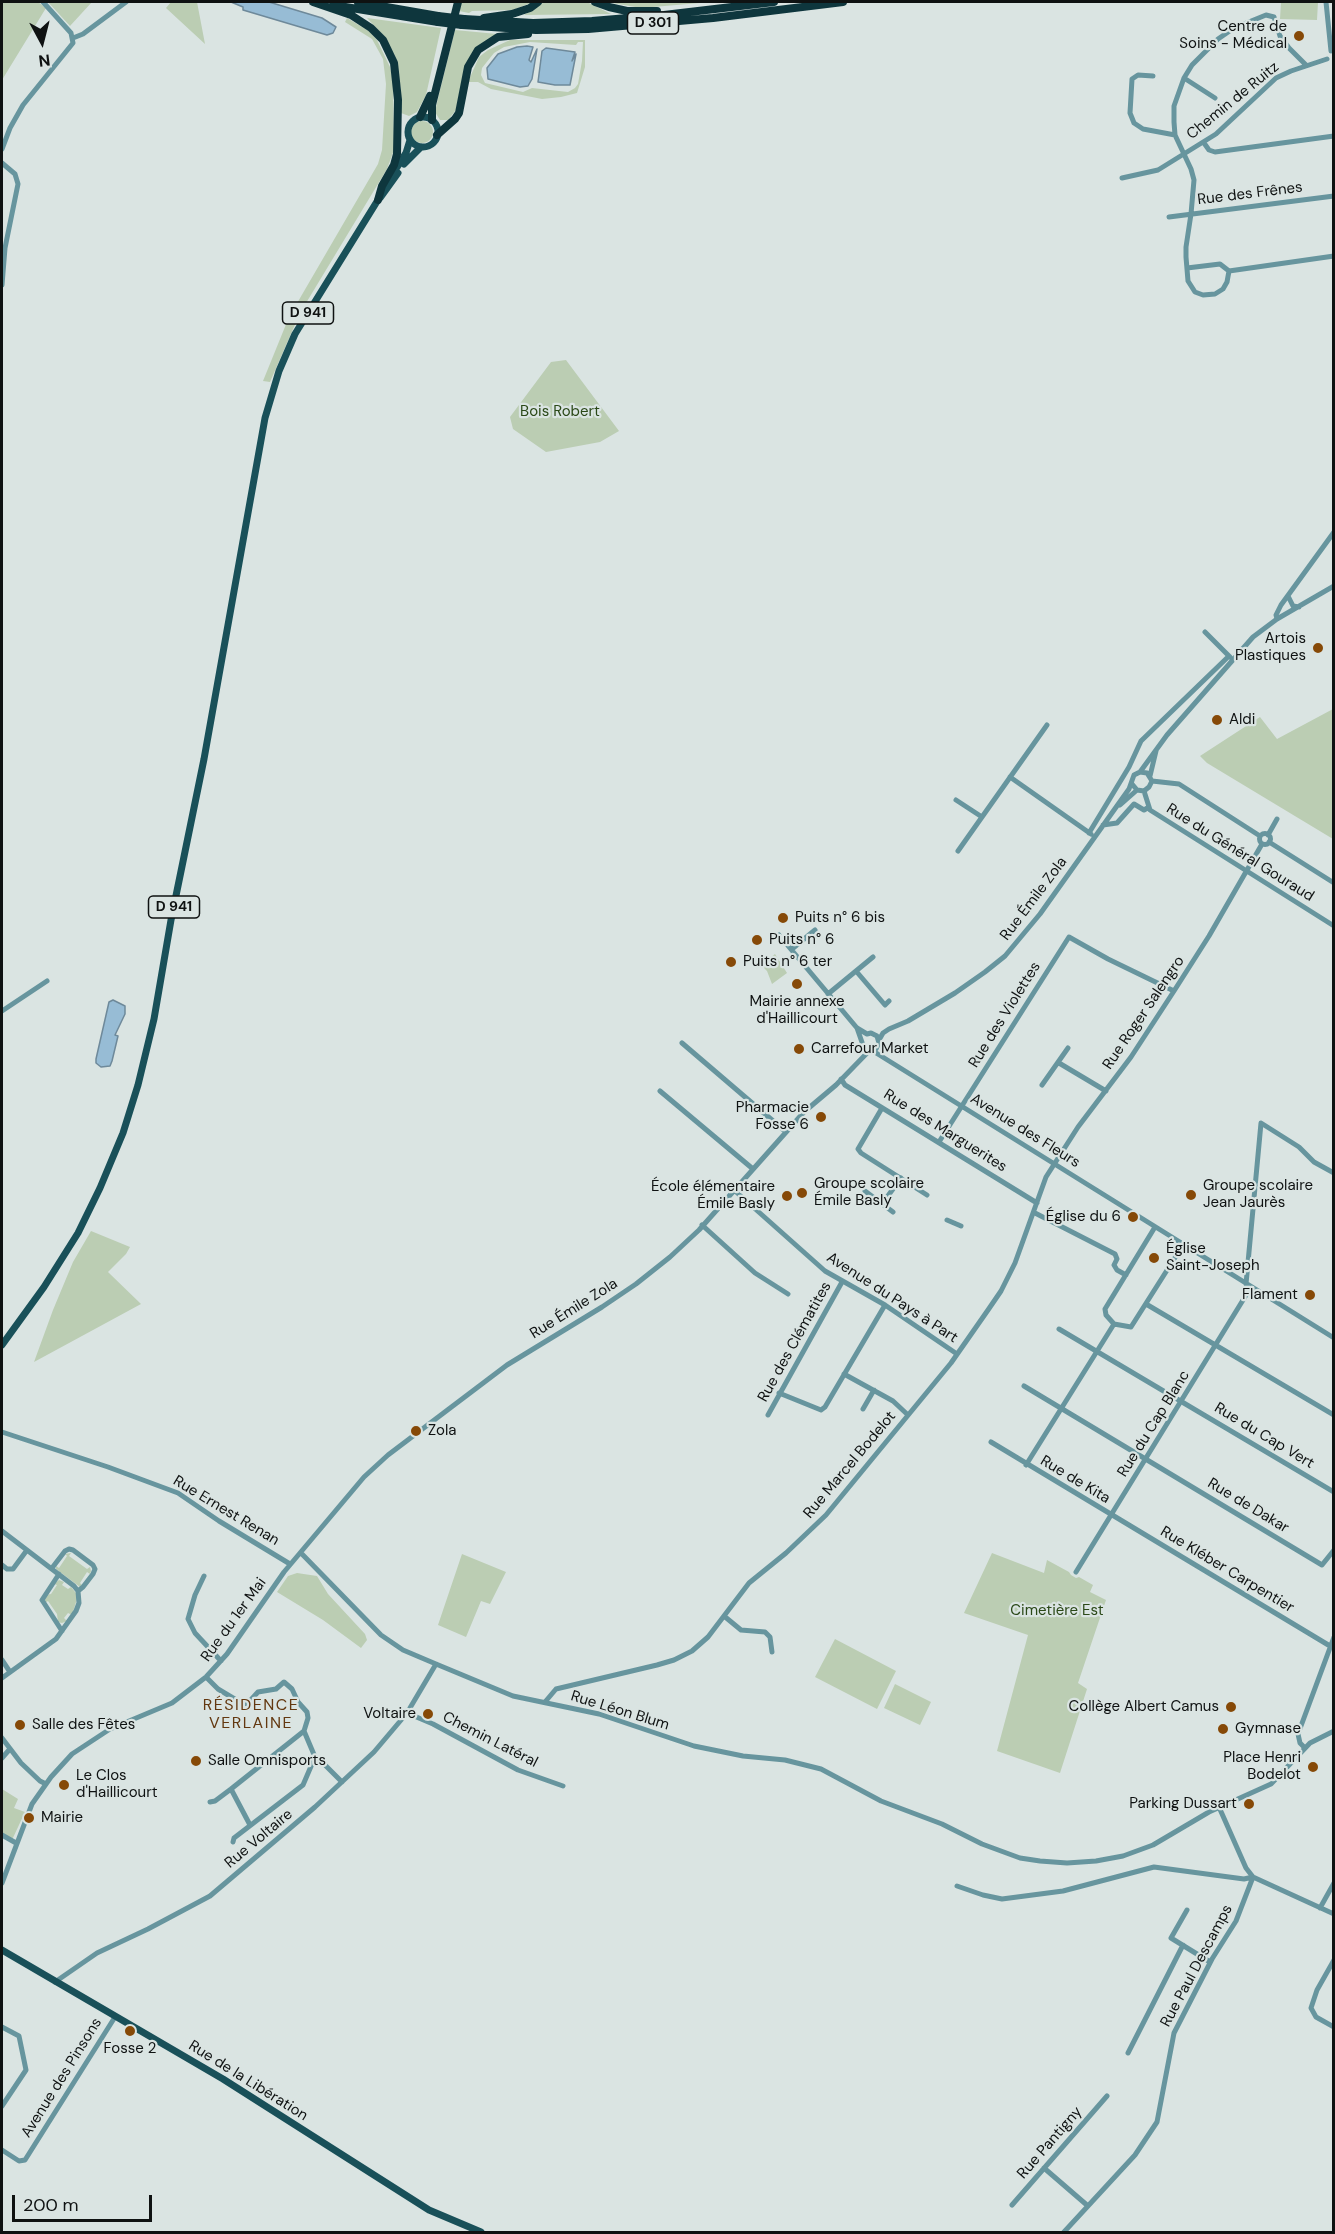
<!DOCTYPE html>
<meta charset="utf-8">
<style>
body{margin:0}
#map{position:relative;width:1335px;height:2234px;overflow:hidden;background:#dae4e2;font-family:"DM Sans",sans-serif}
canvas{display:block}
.frame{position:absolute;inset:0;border:3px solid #0f1212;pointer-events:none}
.north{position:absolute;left:12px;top:12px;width:60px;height:60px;-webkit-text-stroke:4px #dae4e2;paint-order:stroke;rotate:173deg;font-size:16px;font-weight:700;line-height:24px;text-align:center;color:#0f1212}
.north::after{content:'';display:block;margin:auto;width:21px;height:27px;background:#0f1212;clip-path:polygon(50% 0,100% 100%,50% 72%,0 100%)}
.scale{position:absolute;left:12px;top:2195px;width:140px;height:27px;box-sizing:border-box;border:3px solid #0f1212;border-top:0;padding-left:8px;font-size:18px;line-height:21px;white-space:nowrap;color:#0f1212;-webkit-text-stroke:4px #dae4e2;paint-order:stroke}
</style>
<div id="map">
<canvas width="1335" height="2234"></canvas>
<div class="frame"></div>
<div class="north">N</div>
<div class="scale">200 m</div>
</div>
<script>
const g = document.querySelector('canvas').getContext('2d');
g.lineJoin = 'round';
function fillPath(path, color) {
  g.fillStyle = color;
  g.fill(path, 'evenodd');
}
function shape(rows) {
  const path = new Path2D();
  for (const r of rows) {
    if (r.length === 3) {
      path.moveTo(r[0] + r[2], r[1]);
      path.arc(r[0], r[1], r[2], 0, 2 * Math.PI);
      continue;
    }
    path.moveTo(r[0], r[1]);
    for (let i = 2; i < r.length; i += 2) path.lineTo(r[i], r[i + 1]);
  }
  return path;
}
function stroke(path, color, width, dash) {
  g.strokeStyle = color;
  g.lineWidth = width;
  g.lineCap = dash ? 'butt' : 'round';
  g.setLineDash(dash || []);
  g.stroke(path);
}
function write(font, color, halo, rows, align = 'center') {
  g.font = font + ' "DM Sans",sans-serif';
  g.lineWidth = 4.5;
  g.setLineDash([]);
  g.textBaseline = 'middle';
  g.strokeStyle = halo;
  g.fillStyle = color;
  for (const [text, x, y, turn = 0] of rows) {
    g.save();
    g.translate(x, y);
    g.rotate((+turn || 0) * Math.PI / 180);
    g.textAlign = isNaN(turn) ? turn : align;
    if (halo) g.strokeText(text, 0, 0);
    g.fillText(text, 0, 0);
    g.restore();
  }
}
const green = shape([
 [2,2,38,2,46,8,2,80],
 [48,2,92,2,70,26],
 [171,2,197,2,205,44,166,8],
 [461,2,533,2,513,10,472,11,469,13,459,11],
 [544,2,587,2,611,14,524,15],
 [607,2,700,2,700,3,641,8],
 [1281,2,1318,2,1317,20,1280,19],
 [347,18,369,31,377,40,390,67,393,81,394,150,387,169,300,313,270,382,263,381,289,317,378,164,382,150,386,84,383,59,372,39,345,22],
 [367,18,441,28,426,95,417,112,409,116,401,113,401,90,395,56,384,36],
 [455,30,497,34,464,70,456,110,448,120,440,120,435,112,439,94],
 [510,40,585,40,585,67,577,93,561,97,542,99,491,89,478,82,468,82,479,57,488,50],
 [530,42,576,45,578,42,583,42,582,61,578,84,575,88,568,92,532,88,523,92,485,83,481,75,482,68,494,53,504,47],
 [422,132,11],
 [566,360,619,431,600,442,546,452,513,429,510,417,551,362],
 [1333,709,1333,839,1207,763,1200,756,1260,717,1277,739],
 [775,954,787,973,772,984,767,971,761,965],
 [91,1231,130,1247,126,1254,108,1272,141,1304,34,1362,53,1310,73,1262],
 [71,1553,69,1556,87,1569,90,1567,91,1571,90,1574,87,1572,80,1583,82,1585,80,1587,56,1569,56,1566,59,1568,67,1556,65,1554],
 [992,1553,1044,1573,1047,1560,1069,1572,1071,1575,1076,1578,1079,1577,1093,1585,1090,1592,1106,1600,1078,1683,1087,1689,1060,1773,997,1751,1028,1635,964,1613],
 [462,1554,506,1572,490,1604,481,1601,466,1637,438,1625],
 [297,1573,317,1576,328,1594,365,1634,367,1640,361,1648,323,1620,277,1592,288,1576],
 [59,1580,64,1582,62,1585,68,1589,71,1587,76,1593,77,1599,72,1615,68,1613,64,1618,67,1621,62,1623,58,1622,57,1614,48,1601,45,1603,45,1598,46,1595,51,1594,57,1585,54,1584],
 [835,1639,896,1671,877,1709,815,1677],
 [895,1684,931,1702,920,1725,884,1708],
 [2,1789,18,1799,14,1808,25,1812,12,1840,2,1833]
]);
const water = shape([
 [231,2,269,2,322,18,336,27,333,33,327,35,243,10,243,7,231,2],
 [527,46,533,47,529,60,531,62,537,49,532,79,528,86,520,87,488,79,487,68,498,54,517,47,527,46],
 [546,48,575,52,572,61,576,54,570,85,555,85,538,82,542,51,546,48],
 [113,1000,125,1006,125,1014,115,1035,118,1036,112,1061,110,1066,101,1067,96,1063,96,1059,109,1002,113,1000]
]);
const minor = shape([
 [1326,2,1331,51],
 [73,38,83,34,126,2],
 [1153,76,1138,75,1132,79,1130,113,1134,123,1143,129,1175,135],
 [1184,78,1215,98],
 [1204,143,1209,150,1215,152,1334,136],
 [2,149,10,128,23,105,73,43,71,33,43,2],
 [2,163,15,174,18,184,5,248,2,285],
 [1122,178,1158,170,1216,134,1276,78,1291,71,1327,59],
 [1169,217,1334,196],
 [1187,268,1220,264,1229,271,1227,282,1223,289,1215,294,1203,295,1195,292,1188,281,1186,257,1186,247,1191,214,1194,180,1191,169,1175,135,1174,122,1174,106,1184,78,1192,65,1218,39,1234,28,1266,15,1274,17,1280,36,1289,48,1306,65],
 [1229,271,1334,256],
 [1288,596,1293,606,1299,607],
 [1277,619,1276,615,1281,605,1334,532],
 [1205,632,1230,657],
 [1140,772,1167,735,1253,637,1277,619,1334,586],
 [1150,776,1156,751],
 [1010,777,1091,834],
 [1152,781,1179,784,1260,836],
 [1144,791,1150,810,1334,926],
 [956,800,982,817,1047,725],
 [1120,805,1137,790],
 [1103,825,1117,823,1134,804,1144,810,1149,807],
 [1089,833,1129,767,1141,741,1229,656],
 [1265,839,5.5],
 [1268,835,1277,819],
 [1269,842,1334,883],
 [958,851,982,817],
 [779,935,857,1028,867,1034,871,1033,877,1036,879,1043,876,1049,871,1051,864,1048,857,1028],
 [792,949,815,930],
 [856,971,885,1005,889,1001],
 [828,994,873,957],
 [2,1011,47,981],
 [879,1040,883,1033,889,1029,908,1021,955,993,985,972,1005,956,1040,914,1129,789,1134,775,1140,772,1147,773,1152,781,1149,787,1144,791,1137,790,1132,784],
 [682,1043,786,1132],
 [873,1051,1334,1338],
 [1059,1063,1106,1091],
 [841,1079,845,1085,1037,1203],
 [1042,1085,1068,1048],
 [660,1091,753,1169],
 [882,1108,858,1149,861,1153,927,1195],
 [939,1142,1069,937,1108,959,1174,991],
 [734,1190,825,1271,885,1305,957,1354],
 [865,1191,893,1212],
 [882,1204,901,1178],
 [1035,1213,1115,1254,1117,1259,1114,1265,1117,1270,1126,1275],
 [947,1220,961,1226],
 [702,1225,755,1273,788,1294],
 [1155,1227,1105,1309,1106,1315,1114,1324,1131,1327,1183,1245],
 [1246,1284,1261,1123,1299,1147,1314,1162,1334,1173],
 [1146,1304,1334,1415],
 [1059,1329,1334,1492],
 [844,1374,893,1401,908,1415],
 [1024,1386,1322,1565,1334,1550],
 [779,1393,821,1410,825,1407,885,1305],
 [863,1409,874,1390],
 [768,1415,842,1282],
 [2,1432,108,1467,178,1493,219,1521,290,1564],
 [991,1442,1330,1646],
 [1026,1465,1114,1324],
 [2,1531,74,1586,78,1591,79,1603,76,1611,56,1639,2,1678],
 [301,1553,381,1635,403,1650,436,1664,513,1696,599,1714,694,1746,743,1756,785,1760,821,1769,881,1801,942,1824,982,1844,1020,1858,1040,1861,1067,1863,1096,1861,1123,1856,1153,1845,1209,1812,1271,1784,1310,1743,1334,1731],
 [2,1565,7,1569,13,1569,27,1550],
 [52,1568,65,1551,69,1549,73,1550,93,1565,95,1569,93,1574,83,1587,78,1591],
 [1076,1572,1251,1287],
 [59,1574,42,1600,62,1631],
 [204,1576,195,1595,188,1619,195,1633,221,1661],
 [724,1616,741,1630,765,1632,770,1637,772,1652],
 [2,1660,10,1672],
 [206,1677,218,1689,243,1704,248,1703,258,1692,276,1689,284,1682,292,1689,298,1702,307,1712,308,1718,304,1731,315,1757,321,1761,342,1782],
 [545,1702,556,1689,657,1665,674,1660,692,1651,708,1637,749,1583,786,1553,826,1515,951,1363,988,1310,1001,1291,1015,1263,1046,1177,1078,1127,1131,1057,1174,991,1209,936,1262,844],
 [407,1713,433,1724,518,1770,563,1786],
 [2,1738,21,1763,40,1781,46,1784],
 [1305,1748,1300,1743,1298,1734,1334,1637],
 [2,1758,9,1750],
 [231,1789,250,1825],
 [210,1802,215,1801,231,1789,304,1731],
 [1219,1807,1246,1868,1253,1877,1334,1914],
 [2,1835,16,1843],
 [233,1842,234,1838,303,1785,315,1757],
 [2,1883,32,1804,51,1777,72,1754,110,1729,172,1703,206,1677,227,1654,284,1572,364,1477,388,1455,507,1365,602,1307,636,1284,670,1257,699,1230,804,1112,836,1085,869,1051],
 [957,1886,983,1895,1002,1899,1063,1891,1154,1867,1244,1879,1253,1877],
 [1320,1908,1334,1883],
 [1187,1910,1171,1938,1210,1962],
 [1334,1960,1317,1990,1311,2008,1316,2017,1334,2027],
 [55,1982,97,1953,148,1929,210,1896,315,1807,374,1752,407,1713,436,1664],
 [2,2027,19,2036,26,2070,2,2106],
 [1128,2053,1183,1945],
 [2,2150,19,2161,25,2160,115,2017],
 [1044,2168,1088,2206],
 [1012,2205,1107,2096],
 [1064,2232,1135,2155,1157,2122,1174,2033,1212,1959,1236,1921,1253,1877]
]);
const major = shape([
 [423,132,15],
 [404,164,421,147],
 [392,175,406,153,410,140],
 [380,198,398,173],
 [2,1345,44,1287,78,1233,100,1188,123,1133,138,1085,154,1019,171,920,204,759,265,418,279,371,295,334,381,195],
 [2,1950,223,2079,429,2210,481,2232]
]);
const highway = shape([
 [313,2,351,15,371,28,383,40,394,63,398,100,397,154,394,165,382,186,378,200],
 [358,2,438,16],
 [595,2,609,7,627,11,657,11],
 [333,5,438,22],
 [484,18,512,14,530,8,538,2],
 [464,19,533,23,592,21,664,15,774,2],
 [462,25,536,30,588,29,713,18,843,2],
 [420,117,430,96],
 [432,120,432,105,458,2],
 [437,135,455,119,459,113,468,67,478,50,498,37,528,34]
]);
const highwayBridge = shape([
 [438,16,464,19],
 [438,22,462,25]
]);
const markers = [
 [1299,36,6,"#864907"],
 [1318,648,6,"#864907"],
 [1217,720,6,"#864907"],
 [783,918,6,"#864907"],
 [757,940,6,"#864907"],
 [731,962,6,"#864907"],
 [797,984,6,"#864907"],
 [799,1049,6,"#864907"],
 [821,1117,6,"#864907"],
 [802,1193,6,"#864907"],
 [1191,1195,6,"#864907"],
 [787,1196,6,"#864907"],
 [1133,1217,6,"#864907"],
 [1154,1258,6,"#864907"],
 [1310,1295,6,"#864907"],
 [416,1431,6,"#864907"],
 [1231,1707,6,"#864907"],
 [428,1714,6,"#864907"],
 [20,1725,6,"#864907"],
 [1223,1729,6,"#864907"],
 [196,1761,6,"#864907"],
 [1313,1767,6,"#864907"],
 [64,1785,6,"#864907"],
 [1249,1804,6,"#864907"],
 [29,1818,6,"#864907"],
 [130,2031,6,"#864907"]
];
const shields = [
 [653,23,51],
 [308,313,51],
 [174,907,51]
];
const shieldNames = [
 ["D 301",653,23],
 ["D 941",308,313],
 ["D 941",174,907]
];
const poiNames = [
 ["Centre de",1287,27,"right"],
 ["Soins - Médical",1287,44,"right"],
 ["Artois",1306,639,"right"],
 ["Plastiques",1306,656,"right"],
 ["Aldi",1229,720],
 ["Puits n° 6 bis",795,918],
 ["Puits n° 6",769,940],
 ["Puits n° 6 ter",743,962],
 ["Mairie annexe",797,1002,"center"],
 ["d'Haillicourt",797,1019,"center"],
 ["Carrefour Market",811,1049],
 ["Pharmacie",809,1108,"right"],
 ["Fosse 6",809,1125,"right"],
 ["Groupe scolaire",814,1184],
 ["Émile Basly",814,1201],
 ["Groupe scolaire",1203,1186],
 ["Jean Jaurès",1203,1203],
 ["École élémentaire",775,1187,"right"],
 ["Émile Basly",775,1204,"right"],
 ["Église du 6",1121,1217,"right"],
 ["Église",1166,1249],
 ["Saint-Joseph",1166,1266],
 ["Flament",1298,1295,"right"],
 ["Zola",428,1431],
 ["Collège Albert Camus",1219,1707,"right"],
 ["Voltaire",416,1714,"right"],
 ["Salle des Fêtes",32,1725],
 ["Gymnase",1235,1729],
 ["Place Henri",1301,1758,"right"],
 ["Bodelot",1301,1775,"right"],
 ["Salle Omnisports",208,1761],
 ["Le Clos",76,1776],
 ["d'Haillicourt",76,1793],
 ["Parking Dussart",1237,1804,"right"],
 ["Mairie",41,1818],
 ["Fosse 2",130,2049,"center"]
];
const streetNames = [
 ["Chemin de Ruitz",1233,101,-39],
 ["Rue des Frênes",1250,194,-7],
 ["Rue du Général Gouraud",1240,853,32],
 ["Rue Émile Zola",1034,899,-53],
 ["Rue Roger Salengro",1144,1013,-56],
 ["Rue des Violettes",1005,1015,-58],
 ["Rue des Marguerites",945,1131,32],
 ["Avenue des Fleurs",1025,1131,32],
 ["Avenue du Pays à Part",892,1298,33],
 ["Rue Émile Zola",574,1309,-32],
 ["Rue des Clématites",795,1342,-61],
 ["Rue du Cap Blanc",1154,1424,-58],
 ["Rue du Cap Vert",1264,1436,31],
 ["Rue Marcel Bodelot",850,1465,-50],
 ["Rue de Kita",1075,1480,31],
 ["Rue de Dakar",1248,1506,31],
 ["Rue Ernest Renan",226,1511,31],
 ["Rue Kléber Carpentier",1227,1570,31],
 ["Rue du 1er Mai",234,1620,-54],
 ["Rue Léon Blum",620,1711,17],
 ["Chemin Latéral",490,1740,27],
 ["Rue Voltaire",259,1839,-40],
 ["Rue Paul Descamps",1197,1966,-62],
 ["Avenue des Pinsons",62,2078,-58],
 ["Rue de la Libération",248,2081,32],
 ["Rue Pantigny",1050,2143,-49]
];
const parkNames = [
 ["Bois Robert",560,412],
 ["Cimetière Est",1057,1611]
];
const neighbourhoodNames = [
 ["RÉSIDENCE",251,1706],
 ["VERLAINE",251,1724]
];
fillPath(green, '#bbcdb3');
fillPath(water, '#97bcd5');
stroke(water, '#6e899a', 1.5);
stroke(minor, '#67959e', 5);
stroke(major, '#195059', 7);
stroke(highway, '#0e363d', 8);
stroke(highwayBridge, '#0e363d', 8);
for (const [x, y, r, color] of markers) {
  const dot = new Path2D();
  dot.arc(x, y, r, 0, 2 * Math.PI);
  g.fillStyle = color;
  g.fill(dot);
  stroke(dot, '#dae4e2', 2);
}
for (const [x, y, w] of shields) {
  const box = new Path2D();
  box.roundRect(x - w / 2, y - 11, w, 22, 4.5);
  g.fillStyle = '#dae4e2';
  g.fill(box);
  stroke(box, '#0f1212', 1.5);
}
write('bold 14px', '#0f1212', null, shieldNames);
write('15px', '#0f1212', '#dae4e2', poiNames, 'left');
write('15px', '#0f1212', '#dae4e2', streetNames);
write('15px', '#2b4918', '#dae4e2', parkNames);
g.letterSpacing = '1.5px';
write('16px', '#633810', '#dae4e2', neighbourhoodNames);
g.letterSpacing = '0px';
</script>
